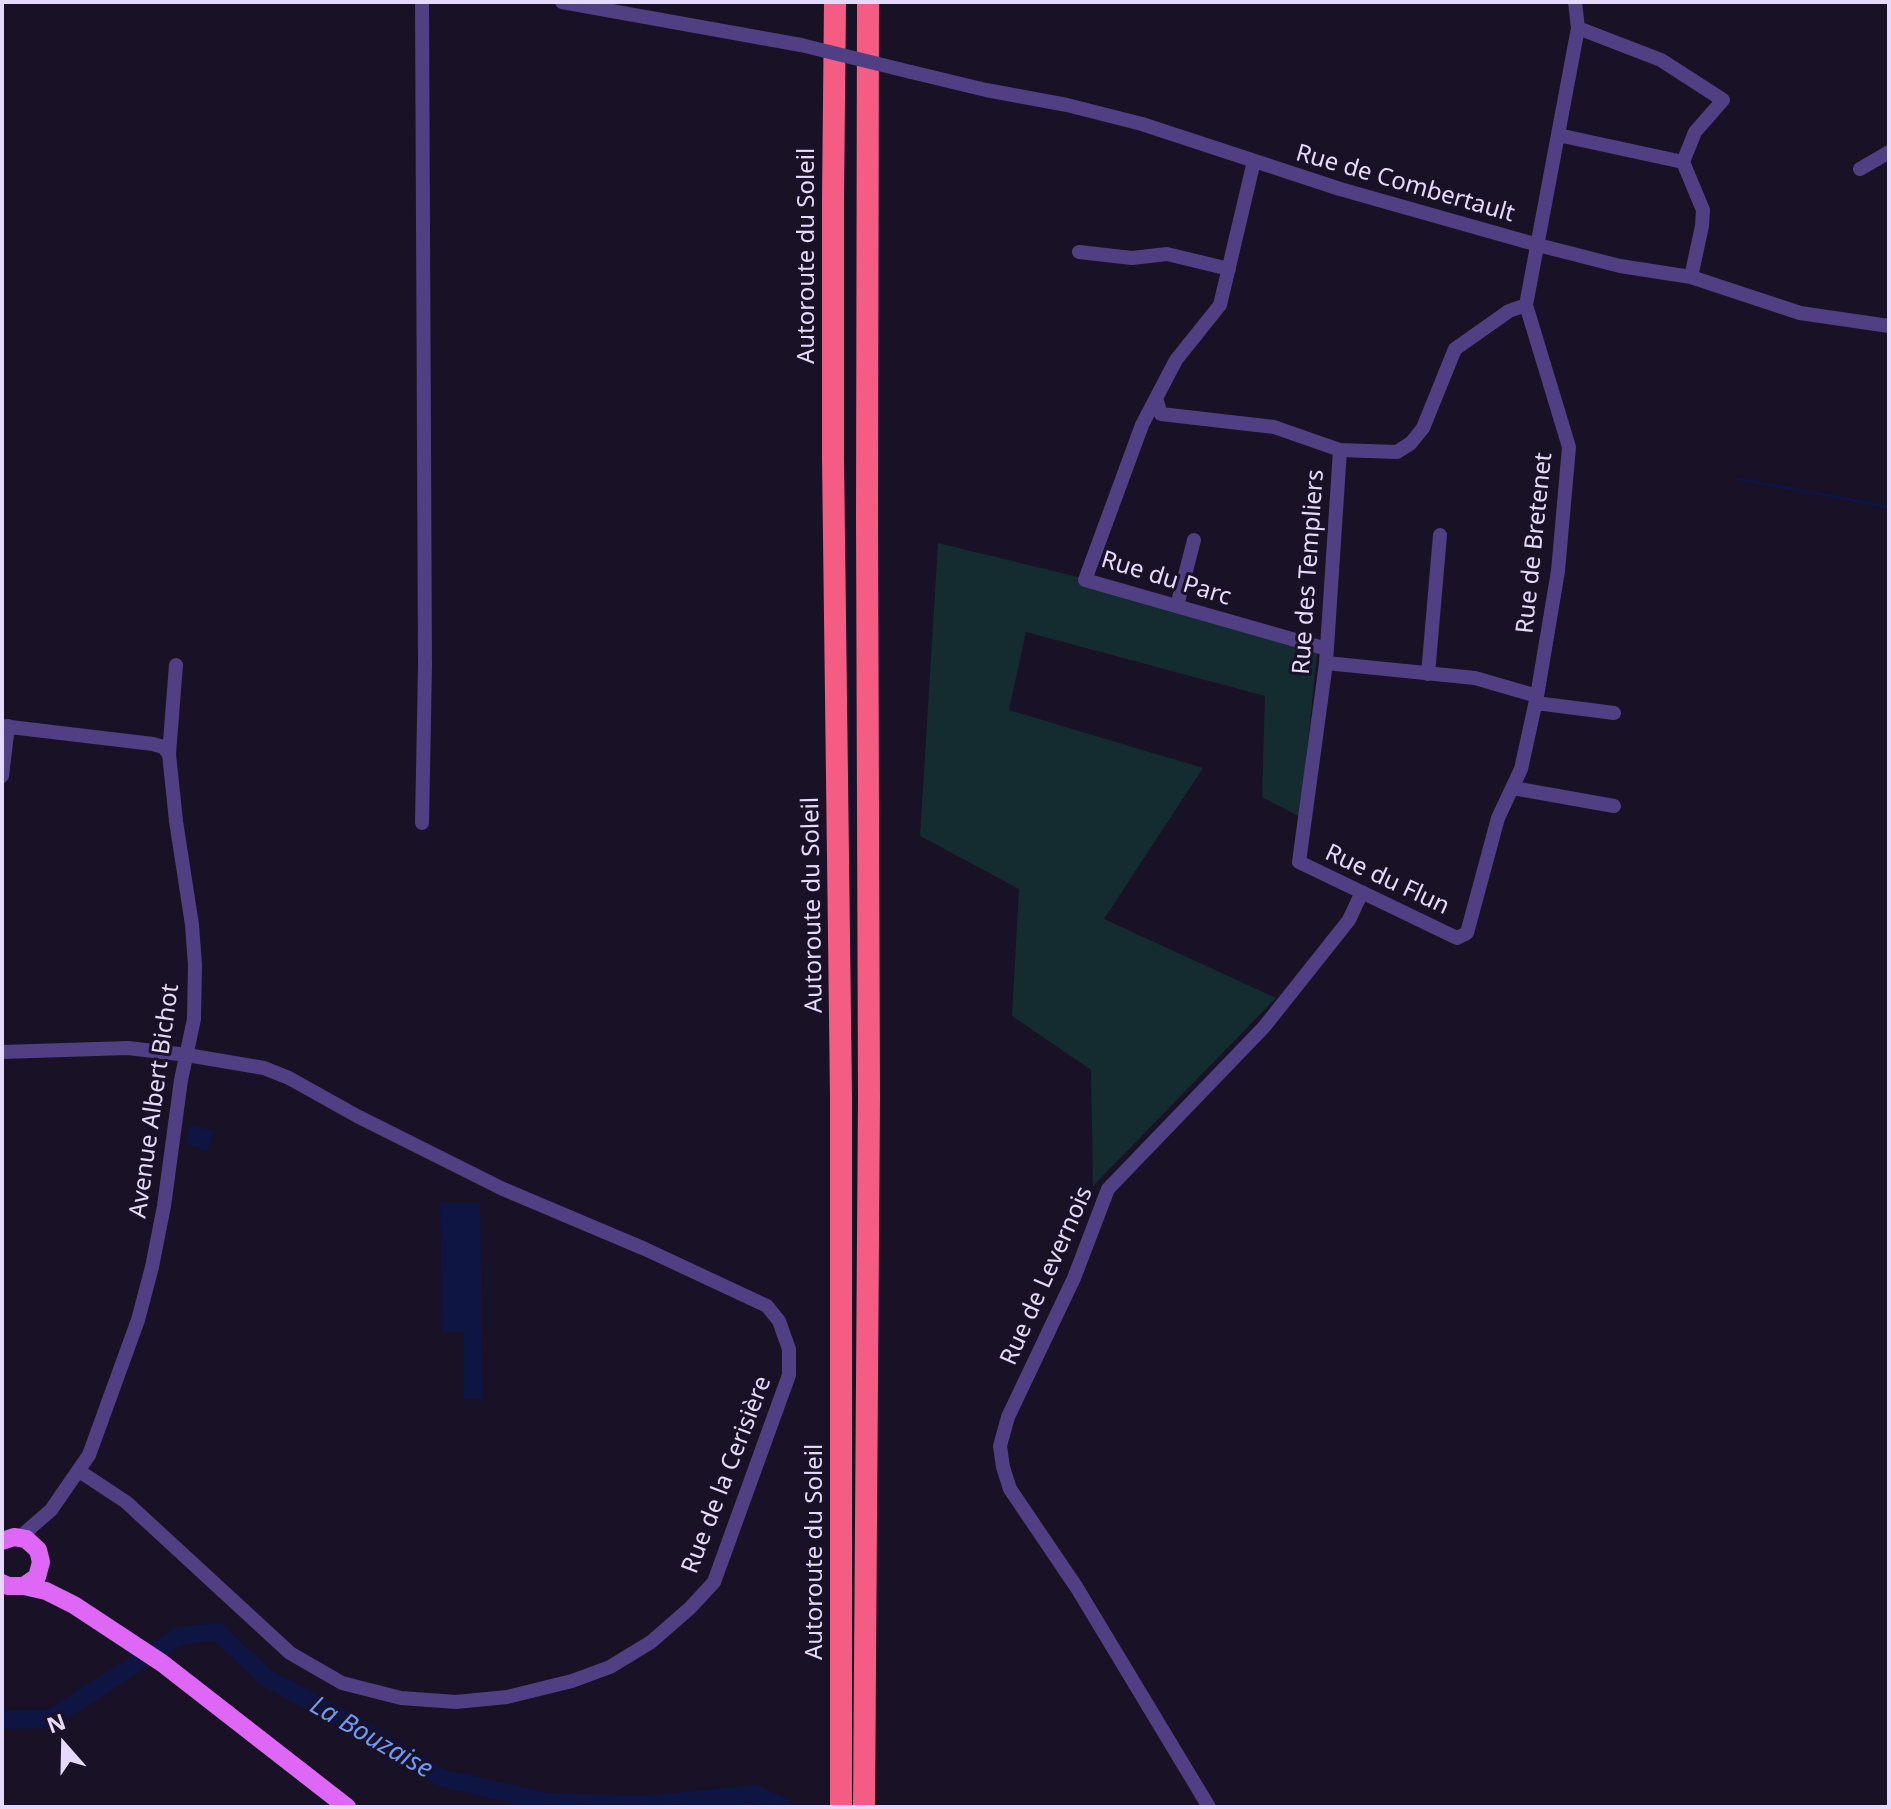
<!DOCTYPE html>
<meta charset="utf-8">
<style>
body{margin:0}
#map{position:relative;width:1891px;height:1809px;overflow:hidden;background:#191126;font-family:"Noto Sans",sans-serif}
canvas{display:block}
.frame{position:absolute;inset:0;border:4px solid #e5d9fc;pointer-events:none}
.north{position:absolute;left:24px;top:1705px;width:80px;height:80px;-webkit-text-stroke:6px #191126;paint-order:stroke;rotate:340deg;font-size:22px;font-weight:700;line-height:32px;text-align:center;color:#e5d9fc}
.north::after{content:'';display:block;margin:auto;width:28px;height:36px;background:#e5d9fc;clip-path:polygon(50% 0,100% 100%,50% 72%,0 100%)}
</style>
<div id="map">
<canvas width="1891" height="1809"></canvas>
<div class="frame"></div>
<div class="north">N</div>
</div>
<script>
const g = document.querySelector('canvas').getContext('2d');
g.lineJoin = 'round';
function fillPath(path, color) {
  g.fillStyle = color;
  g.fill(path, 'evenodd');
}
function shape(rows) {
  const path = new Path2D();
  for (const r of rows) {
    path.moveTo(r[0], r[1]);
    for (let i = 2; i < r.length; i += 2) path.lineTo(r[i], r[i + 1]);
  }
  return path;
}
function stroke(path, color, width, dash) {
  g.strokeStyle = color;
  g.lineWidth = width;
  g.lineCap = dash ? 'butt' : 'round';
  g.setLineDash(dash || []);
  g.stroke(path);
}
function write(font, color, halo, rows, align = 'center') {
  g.font = font + ' "Noto Sans",sans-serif';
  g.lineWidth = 6;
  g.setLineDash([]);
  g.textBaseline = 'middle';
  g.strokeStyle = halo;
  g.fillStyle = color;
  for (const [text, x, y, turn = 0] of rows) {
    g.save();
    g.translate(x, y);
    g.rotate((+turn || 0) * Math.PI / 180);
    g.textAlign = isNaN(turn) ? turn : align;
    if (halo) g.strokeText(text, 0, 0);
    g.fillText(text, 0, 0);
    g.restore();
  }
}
const green = shape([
 [938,543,1082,578,1318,646,1300,817,1262,797,1265,696,1026,632,1009,710,1203,768,1104,919,1276,998,1093,1186,1091,1070,1012,1016,1019,889,920,836]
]);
const water = shape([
 [191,1124,213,1131,207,1151,185,1144],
 [440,1203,480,1203,483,1399,464,1399,463,1332,442,1332]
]);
const stream = shape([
 [1738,479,1889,507]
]);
const river = shape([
 [2,1720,50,1719,179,1636,218,1632,266,1678,347,1721,442,1778,547,1802,644,1805,755,1794,783,1807]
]);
const minor = shape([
 [562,2,801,45],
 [1578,28,1661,60,1723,100,1695,132,1683,162],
 [911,72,986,90,1067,105,1142,124,1340,189,1538,245,1620,266,1691,277,1800,313,1889,326],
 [1558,135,1683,162,1703,210,1702,226,1691,277],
 [1254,161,1220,305,1176,360,1142,425,1085,580,1327,649],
 [1860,169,1889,152],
 [1079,252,1132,258,1167,254,1229,269],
 [1526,305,1509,311,1455,349,1423,428,1411,443,1397,452,1340,450,1326,663,1299,862,1457,938,1467,933,1498,818,1521,769,1537,696,1558,571,1569,447,1526,305,1578,28,1575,2],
 [1156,398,1161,414,1274,427,1340,450],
 [1177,606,1194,540],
 [1326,663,1475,678,1537,696],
 [1428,674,1440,535],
 [1536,703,1614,713],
 [2,726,153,744,163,747,169,754,176,821,192,925,195,965,194,1019,181,1080,164,1206,152,1267,138,1320,89,1455,51,1510,20,1537],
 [169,754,176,665],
 [2,776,8,726],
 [1513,788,1614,806],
 [422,823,425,666,422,2],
 [2,1052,128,1048,187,1055,264,1068,289,1078,357,1116,503,1189,645,1249,767,1306,779,1321,789,1349,789,1375,714,1582,690,1608,651,1642,610,1667,572,1681,507,1697,456,1702,401,1698,342,1683,290,1653,126,1502,79,1471],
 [1209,1807,1077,1588,1010,1489,1003,1467,1000,1446,1008,1417,1074,1278,1108,1189,1264,1027,1349,920,1362,892]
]);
const major = shape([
 [2,1541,14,1537,26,1539,38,1550,41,1562,37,1577,24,1586,8,1586,2,1583],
 [24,1586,46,1591,74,1605,162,1663,347,1807]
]);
const highway = shape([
 [835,2,833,200,833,458,841,1096,841,1807],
 [864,1807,869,1097,867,517,868,2]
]);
const minorBridge = shape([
 [801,45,911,72]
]);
const streetNames = [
 ["Rue de Combertault",1405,184,16],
 ["Autoroute du Soleil",807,256,-90],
 ["Rue de Bretenet",1535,543,-84],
 ["Rue des Templiers",1309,572,-86],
 ["Rue du Parc",1166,579,17],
 ["Rue du Flun",1387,880,25],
 ["Autoroute du Soleil",813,905,-91],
 ["Avenue Albert Bichot",155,1101,-82],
 ["Rue de Levernois",1047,1276,-66],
 ["Rue de la Cerisière",727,1475,-69],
 ["Autoroute du Soleil",815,1552,-90]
];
const waterNames = [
 ["La Bouzaise",371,1738,30]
];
fillPath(green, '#142b30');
fillPath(water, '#0e1542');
stroke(stream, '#0e1542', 3);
stroke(river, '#0e1542', 18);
stroke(minor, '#503f82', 14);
stroke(major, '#df67f5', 18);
stroke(highway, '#f45c83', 22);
stroke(minorBridge, '#503f82', 14);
write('24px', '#e5d9fc', '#191126', streetNames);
write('italic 26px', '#6e99f5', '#191126', waterNames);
</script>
